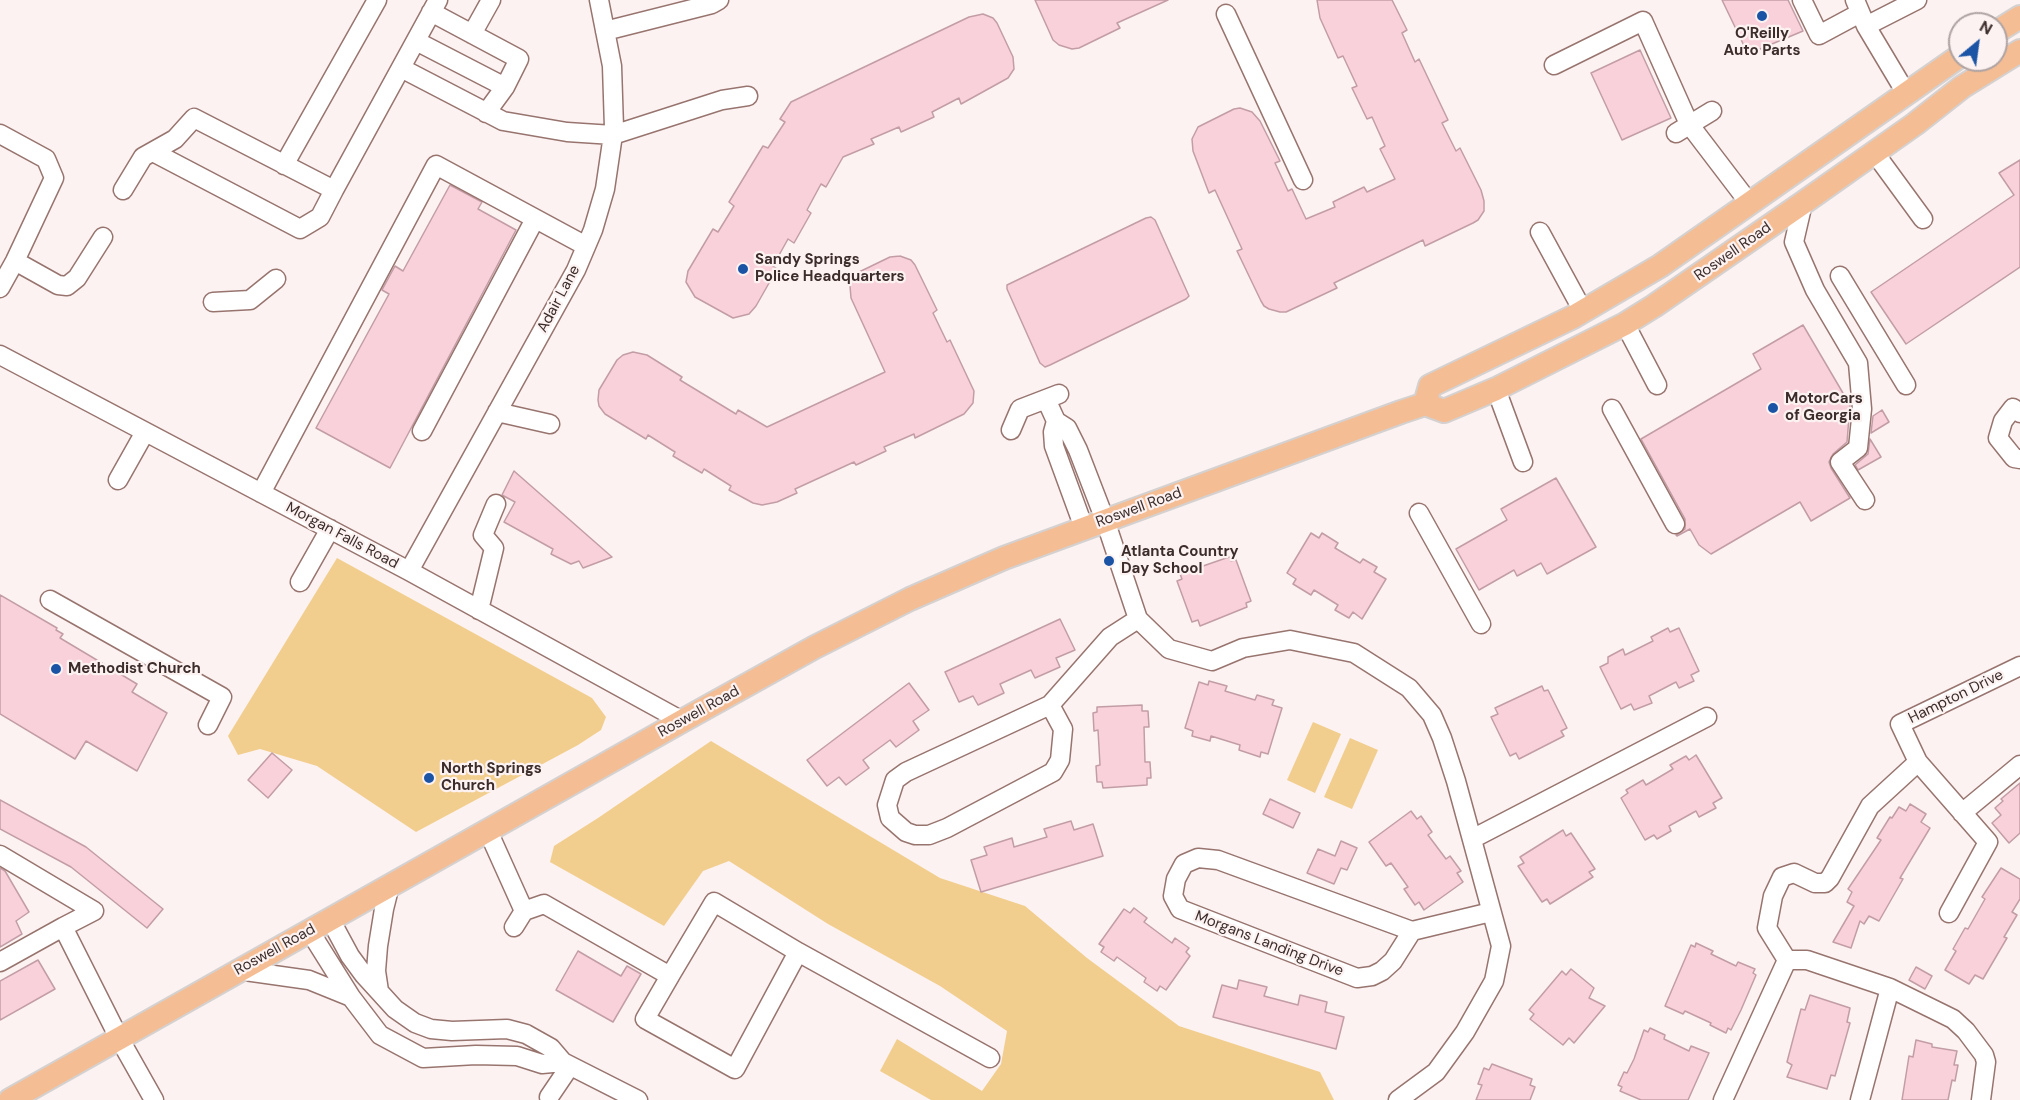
<!DOCTYPE html>
<style>
body{margin:0}
#map{position:relative;width:2020px;height:1100px;overflow:hidden;background:#fbf2f1;font-family:"DM Sans",sans-serif}
canvas{display:block}
.north{position:absolute;left:1948px;top:12px;width:60px;height:60px;box-sizing:border-box;background:#fbf2f1;border:2px solid #afa3a2;border-radius:50%;rotate:29deg;font-size:16px;font-weight:700;line-height:24px;text-align:center;color:#3c2d2b}
.north::after{content:'';display:block;margin:auto;width:21px;height:27px;background:#1c54a5;clip-path:polygon(50% 0,100% 100%,50% 72%,0 100%)}
</style>
<div id="map">
<canvas width="2020" height="1100"></canvas>
<div class="north">N</div>
</div>
<script>
const g = document.querySelector('canvas').getContext('2d');
g.lineJoin = 'round';
function fillPath(path, color) {
  g.fillStyle = color;
  g.fill(path, 'evenodd');
}
function shape(rows) {
  const path = new Path2D();
  for (const r of rows) {
    path.moveTo(r[0], r[1]);
    for (let i = 2; i < r.length; i += 2) path.lineTo(r[i], r[i + 1]);
  }
  return path;
}
function stroke(path, color, width, dash) {
  g.strokeStyle = color;
  g.lineWidth = width;
  g.lineCap = dash ? 'butt' : 'round';
  g.setLineDash(dash || []);
  g.stroke(path);
}
function write(font, color, halo, rows, align = 'center') {
  g.font = font + ' "DM Sans",sans-serif';
  g.lineWidth = 4.5;
  g.setLineDash([]);
  g.textBaseline = 'middle';
  g.strokeStyle = halo;
  g.fillStyle = color;
  for (const [text, x, y, turn = 0] of rows) {
    g.save();
    g.translate(x, y);
    g.rotate((+turn || 0) * Math.PI / 180);
    g.textAlign = isNaN(turn) ? turn : align;
    if (halo) g.strokeText(text, 0, 0);
    g.fillText(text, 0, 0);
    g.restore();
  }
}
const green = shape([
 [337,558,592,698,606,717,601,730,578,745,416,832,317,766,260,749,238,755,228,736],
 [1313,722,1341,734,1315,793,1287,780],
 [1350,738,1378,750,1352,809,1324,797],
 [711,741,940,878,1025,906,1087,958,1179,1026,1320,1072,1334,1100,931,1100,880,1071,897,1039,982,1091,1001,1064,1007,1031,940,986,828,924,729,861,703,871,664,926,550,862,554,846,598,818]
]);
const building = shape([
 [1035,0,1168,0,1117,23,1120,28,1079,48,1072,49,1059,45,1053,40,1035,0],
 [1317,0,1392,0,1407,30,1402,33,1415,62,1419,59,1448,120,1442,123,1456,151,1460,148,1481,190,1484,201,1484,211,1478,220,1473,223,1425,246,1423,240,1334,283,1337,288,1286,312,1280,312,1269,309,1264,306,1261,301,1237,251,1242,249,1215,190,1209,193,1193,151,1192,139,1198,127,1234,109,1240,108,1252,112,1260,121,1280,161,1275,163,1288,191,1292,189,1306,219,1335,207,1333,202,1364,187,1367,192,1395,179,1380,149,1385,146,1372,117,1367,119,1352,88,1357,86,1343,56,1338,58,1320,18,1317,0],
 [1722,0,1788,0,1803,31,1748,54,1722,0],
 [983,14,993,18,997,23,1013,57,1014,69,1008,78,961,104,959,98,932,112,934,117,901,132,899,127,871,139,874,144,843,157,826,187,821,184,807,210,811,213,794,243,788,239,773,266,777,269,756,306,749,314,733,318,695,297,686,282,688,271,713,229,718,232,734,206,729,202,763,146,768,148,785,122,780,119,791,102,969,17,983,14],
 [1640,50,1671,118,1622,140,1591,73,1640,50],
 [2020,160,2020,267,1906,344,1871,292,2014,195,1999,173,2020,160],
 [450,185,482,202,478,209,516,230,390,468,316,428,389,294,382,290,395,266,403,271,450,185],
 [1151,217,1155,220,1189,296,1186,299,1050,365,1045,367,1040,363,1007,289,1007,285,1146,218,1151,217],
 [900,256,911,260,915,265,937,310,933,313,947,342,950,340,974,391,973,403,964,414,915,438,914,434,884,447,886,451,856,465,854,462,795,489,797,493,777,502,762,505,753,503,729,490,731,486,704,469,702,473,673,456,675,452,648,435,646,439,605,414,599,406,598,400,599,390,617,360,623,355,633,352,647,355,682,377,680,380,736,414,738,410,767,427,885,372,851,298,850,286,853,279,859,272,890,257,900,256],
 [1803,325,1850,405,1847,442,1833,454,1829,462,1831,468,1850,498,1811,521,1800,502,1711,554,1699,545,1690,529,1677,536,1676,535,1685,529,1685,519,1641,439,1761,369,1753,354,1803,325],
 [1882,410,1889,422,1871,433,1873,416,1882,410],
 [1870,439,1881,457,1858,470,1855,465,1868,454,1870,439],
 [514,471,612,557,583,568,579,561,571,564,551,554,553,549,504,522,515,502,502,495,514,471],
 [1556,478,1596,547,1547,574,1541,563,1517,576,1514,570,1479,590,1456,549,1507,520,1501,509,1556,478],
 [1311,533,1319,538,1322,533,1338,543,1335,548,1360,563,1363,559,1377,567,1374,572,1386,579,1362,619,1353,612,1349,618,1335,610,1338,605,1314,590,1311,595,1293,584,1296,579,1287,573,1311,533],
 [1229,557,1231,561,1236,560,1251,601,1246,603,1247,607,1200,626,1198,620,1192,622,1177,581,1182,579,1180,574,1229,557],
 [0,595,57,628,56,630,63,634,60,638,137,684,132,692,167,713,137,771,86,741,75,759,0,714,0,595],
 [1060,619,1075,650,1056,658,1060,667,1035,678,1031,670,1000,684,1004,693,978,705,973,696,959,702,945,672,1060,619],
 [1668,628,1670,632,1679,628,1699,671,1691,675,1694,681,1679,688,1676,682,1649,696,1652,703,1634,710,1631,704,1621,709,1600,667,1608,663,1608,657,1623,649,1625,655,1653,641,1651,637,1668,628],
 [1209,681,1227,686,1225,691,1255,700,1257,695,1274,700,1272,705,1282,708,1268,754,1261,752,1260,757,1239,750,1240,745,1211,736,1210,741,1192,736,1193,731,1185,728,1199,682,1208,685,1209,681],
 [909,683,929,710,913,721,919,730,896,747,890,740,863,760,869,768,846,785,839,777,827,786,807,760,909,683],
 [1542,686,1544,691,1548,690,1567,728,1561,731,1564,736,1519,759,1516,753,1510,756,1491,717,1498,714,1495,708,1542,686],
 [1142,705,1142,711,1148,711,1149,727,1144,727,1145,762,1150,762,1151,778,1147,778,1147,785,1103,788,1102,782,1097,782,1096,766,1100,765,1098,730,1094,731,1093,713,1097,712,1097,707,1142,705],
 [272,753,292,770,268,798,248,780,272,753],
 [1696,755,1722,798,1713,803,1716,808,1699,817,1696,811,1669,826,1671,831,1657,839,1654,835,1645,840,1621,798,1628,793,1626,790,1643,780,1646,785,1673,769,1670,765,1686,756,1689,760,1696,755],
 [2020,783,2020,833,2009,843,1992,823,2001,815,1995,808,2003,801,2001,799,2020,783],
 [1270,799,1300,813,1293,828,1263,814,1270,799],
 [0,800,86,847,163,909,147,928,71,867,0,829,0,800],
 [1910,804,1926,814,1921,822,1930,828,1900,878,1903,879,1879,921,1869,916,1864,924,1860,921,1851,948,1833,942,1854,906,1847,902,1852,892,1848,889,1881,840,1877,838,1890,817,1892,818,1899,807,1906,811,1910,804],
 [1411,811,1417,819,1421,816,1432,832,1428,835,1446,859,1450,856,1461,871,1457,873,1463,882,1424,910,1419,902,1415,905,1404,889,1408,887,1391,863,1386,866,1369,842,1411,811],
 [1071,821,1074,830,1093,824,1103,856,981,892,971,860,987,855,984,847,1012,838,1014,847,1047,837,1044,829,1071,821],
 [1563,830,1566,836,1571,833,1595,869,1589,872,1593,877,1550,904,1547,899,1542,902,1518,866,1524,863,1520,857,1563,830],
 [1341,841,1357,848,1347,870,1341,868,1334,884,1307,873,1318,849,1335,856,1341,841],
 [0,868,5,871,29,912,16,921,22,934,0,947,0,868],
 [2001,868,2020,879,2020,899,2012,912,2017,915,2004,937,2007,938,1983,979,1975,975,1969,984,1945,970,1956,951,1953,949,1965,928,1968,929,1985,899,1982,897,2001,868],
 [1134,908,1147,918,1144,922,1172,943,1175,938,1189,948,1186,952,1190,956,1166,990,1160,986,1157,991,1144,982,1146,978,1117,957,1114,961,1101,952,1104,947,1099,944,1124,909,1130,913,1134,908],
 [1696,943,1713,951,1711,954,1736,966,1738,962,1755,969,1753,973,1756,975,1741,1010,1731,1030,1728,1028,1726,1033,1710,1025,1711,1023,1685,1011,1683,1014,1665,1006,1691,945,1695,947,1696,943],
 [578,951,621,976,627,966,641,974,613,1022,556,990,578,951],
 [38,960,55,989,0,1020,0,981,38,960],
 [1916,967,1932,976,1925,989,1909,980,1916,967],
 [1571,969,1594,988,1589,998,1605,1006,1574,1043,1569,1038,1563,1045,1530,1019,1534,1014,1529,1010,1562,971,1566,975,1571,969],
 [1239,980,1267,987,1264,996,1298,1005,1300,995,1327,1002,1325,1012,1344,1017,1336,1049,1213,1017,1222,985,1237,989,1239,980],
 [1810,995,1850,1008,1847,1022,1850,1023,1835,1076,1831,1075,1827,1089,1787,1077,1792,1065,1787,1062,1797,1024,1801,1009,1805,1010,1810,995],
 [1650,1028,1665,1035,1664,1039,1689,1051,1691,1046,1709,1053,1688,1100,1641,1100,1620,1091,1622,1087,1618,1085,1624,1072,1627,1073,1634,1059,1644,1030,1648,1032,1650,1028],
 [1916,1040,1932,1044,1932,1047,1957,1051,1954,1065,1958,1065,1955,1081,1952,1080,1948,1100,1902,1100,1909,1056,1913,1057,1916,1040],
 [1492,1064,1532,1079,1530,1085,1535,1087,1530,1100,1476,1100,1482,1085,1478,1084,1484,1068,1489,1070,1492,1064]
]);
const minor = shape([
 [1802,0,1819,35,1860,13],
 [1855,0,1866,26,1906,93],
 [431,12,519,59,505,87],
 [1226,14,1303,180],
 [1866,26,1917,0],
 [605,31,712,4,719,0],
 [472,34,491,0],
 [416,41,505,87,486,113],
 [1554,65,1643,21,1689,124,1750,204],
 [401,68,503,121,567,132,613,135,722,100,748,96],
 [1676,133,1712,111],
 [0,134,46,159,54,178,15,261,0,288],
 [1874,152,1923,219],
 [284,165,377,0],
 [123,190,143,157,175,139,194,118,334,190,320,217,300,229,153,152],
 [334,190,438,0],
 [1803,203,1794,242,1815,290,1858,363,1862,409,1858,448,1840,462,1865,500],
 [1540,232,1583,311],
 [15,261,58,285,67,286,77,278,103,237],
 [1840,276,1906,385],
 [213,302,250,300,276,279],
 [1625,324,1657,385],
 [0,355,409,571,682,721],
 [1496,389,1523,462],
 [1046,399,1056,421,1067,428,1078,450,1105,520,1138,619,1169,649,1212,661,1243,648,1290,640,1354,653,1409,688,1432,715,1442,738,1456,781,1501,946,1494,981,1465,1032,1436,1072,1398,1100],
 [1612,409,1675,524],
 [497,412,550,424],
 [2020,413,2013,408,2003,421,1998,438,2014,458,2020,459],
 [1056,421,1053,432,1054,446,1084,528],
 [1011,430,1020,409,1059,394],
 [422,431,535,219],
 [118,480,145,432],
 [261,493,436,165,586,246],
 [1419,513,1481,624],
 [409,571,576,270,593,230,605,189,614,128,612,66,599,0],
 [300,582,330,529],
 [50,600,222,697,208,725],
 [479,610,494,548,483,535,496,504],
 [1050,705,1063,729,1060,760,1053,772,947,828,929,835,915,835,906,832,890,818,887,805,895,780,906,772,1050,705,1110,637,1138,619],
 [1918,762,1988,842,1949,913],
 [1962,813,2020,765],
 [488,831,524,911,514,927],
 [1472,839,1707,717],
 [0,855,94,911,63,927,119,1038,154,1100],
 [524,911,544,904,670,976,645,1019,735,1069,798,952,990,1058],
 [330,919,350,956,364,975,395,1009,415,1023,431,1029,452,1031,507,1029,526,1034,551,1048,563,1062,638,1100],
 [309,930,351,997,380,1035,423,1058,476,1055,517,1056,542,1064,563,1062],
 [1412,931,1393,961,1382,971,1372,976,1357,978,1180,909,1173,896,1176,879,1184,864,1198,858,1218,860,1412,931,1491,912],
 [1787,960,1807,960,1890,988,1953,1019,1966,1031,1984,1055,1986,1062,1981,1100],
 [0,962,63,927],
 [238,970,309,980,351,997],
 [670,976,714,902,798,952],
 [379,991,376,971,378,946,384,909,390,885],
 [549,1097,570,1066],
 [1723,1100,1787,960,1767,928,1773,896,1782,877,1794,873,1815,883,1825,883,1830,878,1870,806,1918,762,1900,724,2020,666],
 [1860,1100,1890,988]
]);
const major = shape([
 [1996,32,2020,17],
 [1425,404,1430,386,1573,317,1660,266,1960,56],
 [10,1100,682,721,815,647,910,599,1004,558,1401,412,1425,404,1444,411,1496,389,1625,324,1654,306,1803,203,1915,124,1962,87,2020,51]
]);
const markers = [
 [1762,16,6,"#1c54a5"],
 [743,269,6,"#1c54a5"],
 [1773,408,6,"#1c54a5"],
 [1109,561,6,"#1c54a5"],
 [56,669,6,"#1c54a5"],
 [429,778,6,"#1c54a5"]
];
const poiNames = [
 ["O'Reilly",1762,34,"center"],
 ["Auto Parts",1762,51,"center"],
 ["Sandy Springs",755,260],
 ["Police Headquarters",755,277],
 ["MotorCars",1785,399],
 ["of Georgia",1785,416],
 ["Atlanta Country",1121,552],
 ["Day School",1121,569],
 ["Methodist Church",68,669],
 ["North Springs",441,769],
 ["Church",441,786]
];
const streetNames = [
 ["Roswell Road",1733,252,-35],
 ["Adair Lane",559,299,-62],
 ["Roswell Road",1139,508,-20],
 ["Morgan Falls Road",342,536,28],
 ["Hampton Drive",1956,697,-26],
 ["Roswell Road",699,712,-29],
 ["Morgans Landing Drive",1269,944,21],
 ["Roswell Road",275,950,-29]
];
fillPath(green, '#f2ce8e');
fillPath(building, '#f9d1da');
stroke(building, '#c39da6', 1.5);
stroke(minor, '#98746f', 21);
stroke(major, '#d4d1d0', 26);
stroke(minor, '#fff', 18);
stroke(major, '#f5bd94', 22);
for (const [x, y, r, color] of markers) {
  const dot = new Path2D();
  dot.arc(x, y, r, 0, 2 * Math.PI);
  g.fillStyle = color;
  g.fill(dot);
  stroke(dot, '#fbf2f1', 2);
}
write('bold 15px', '#3c2d2b', '#fbf2f1', poiNames, 'left');
write('15px', '#3c2d2b', '#fbf2f1', streetNames);
</script>
